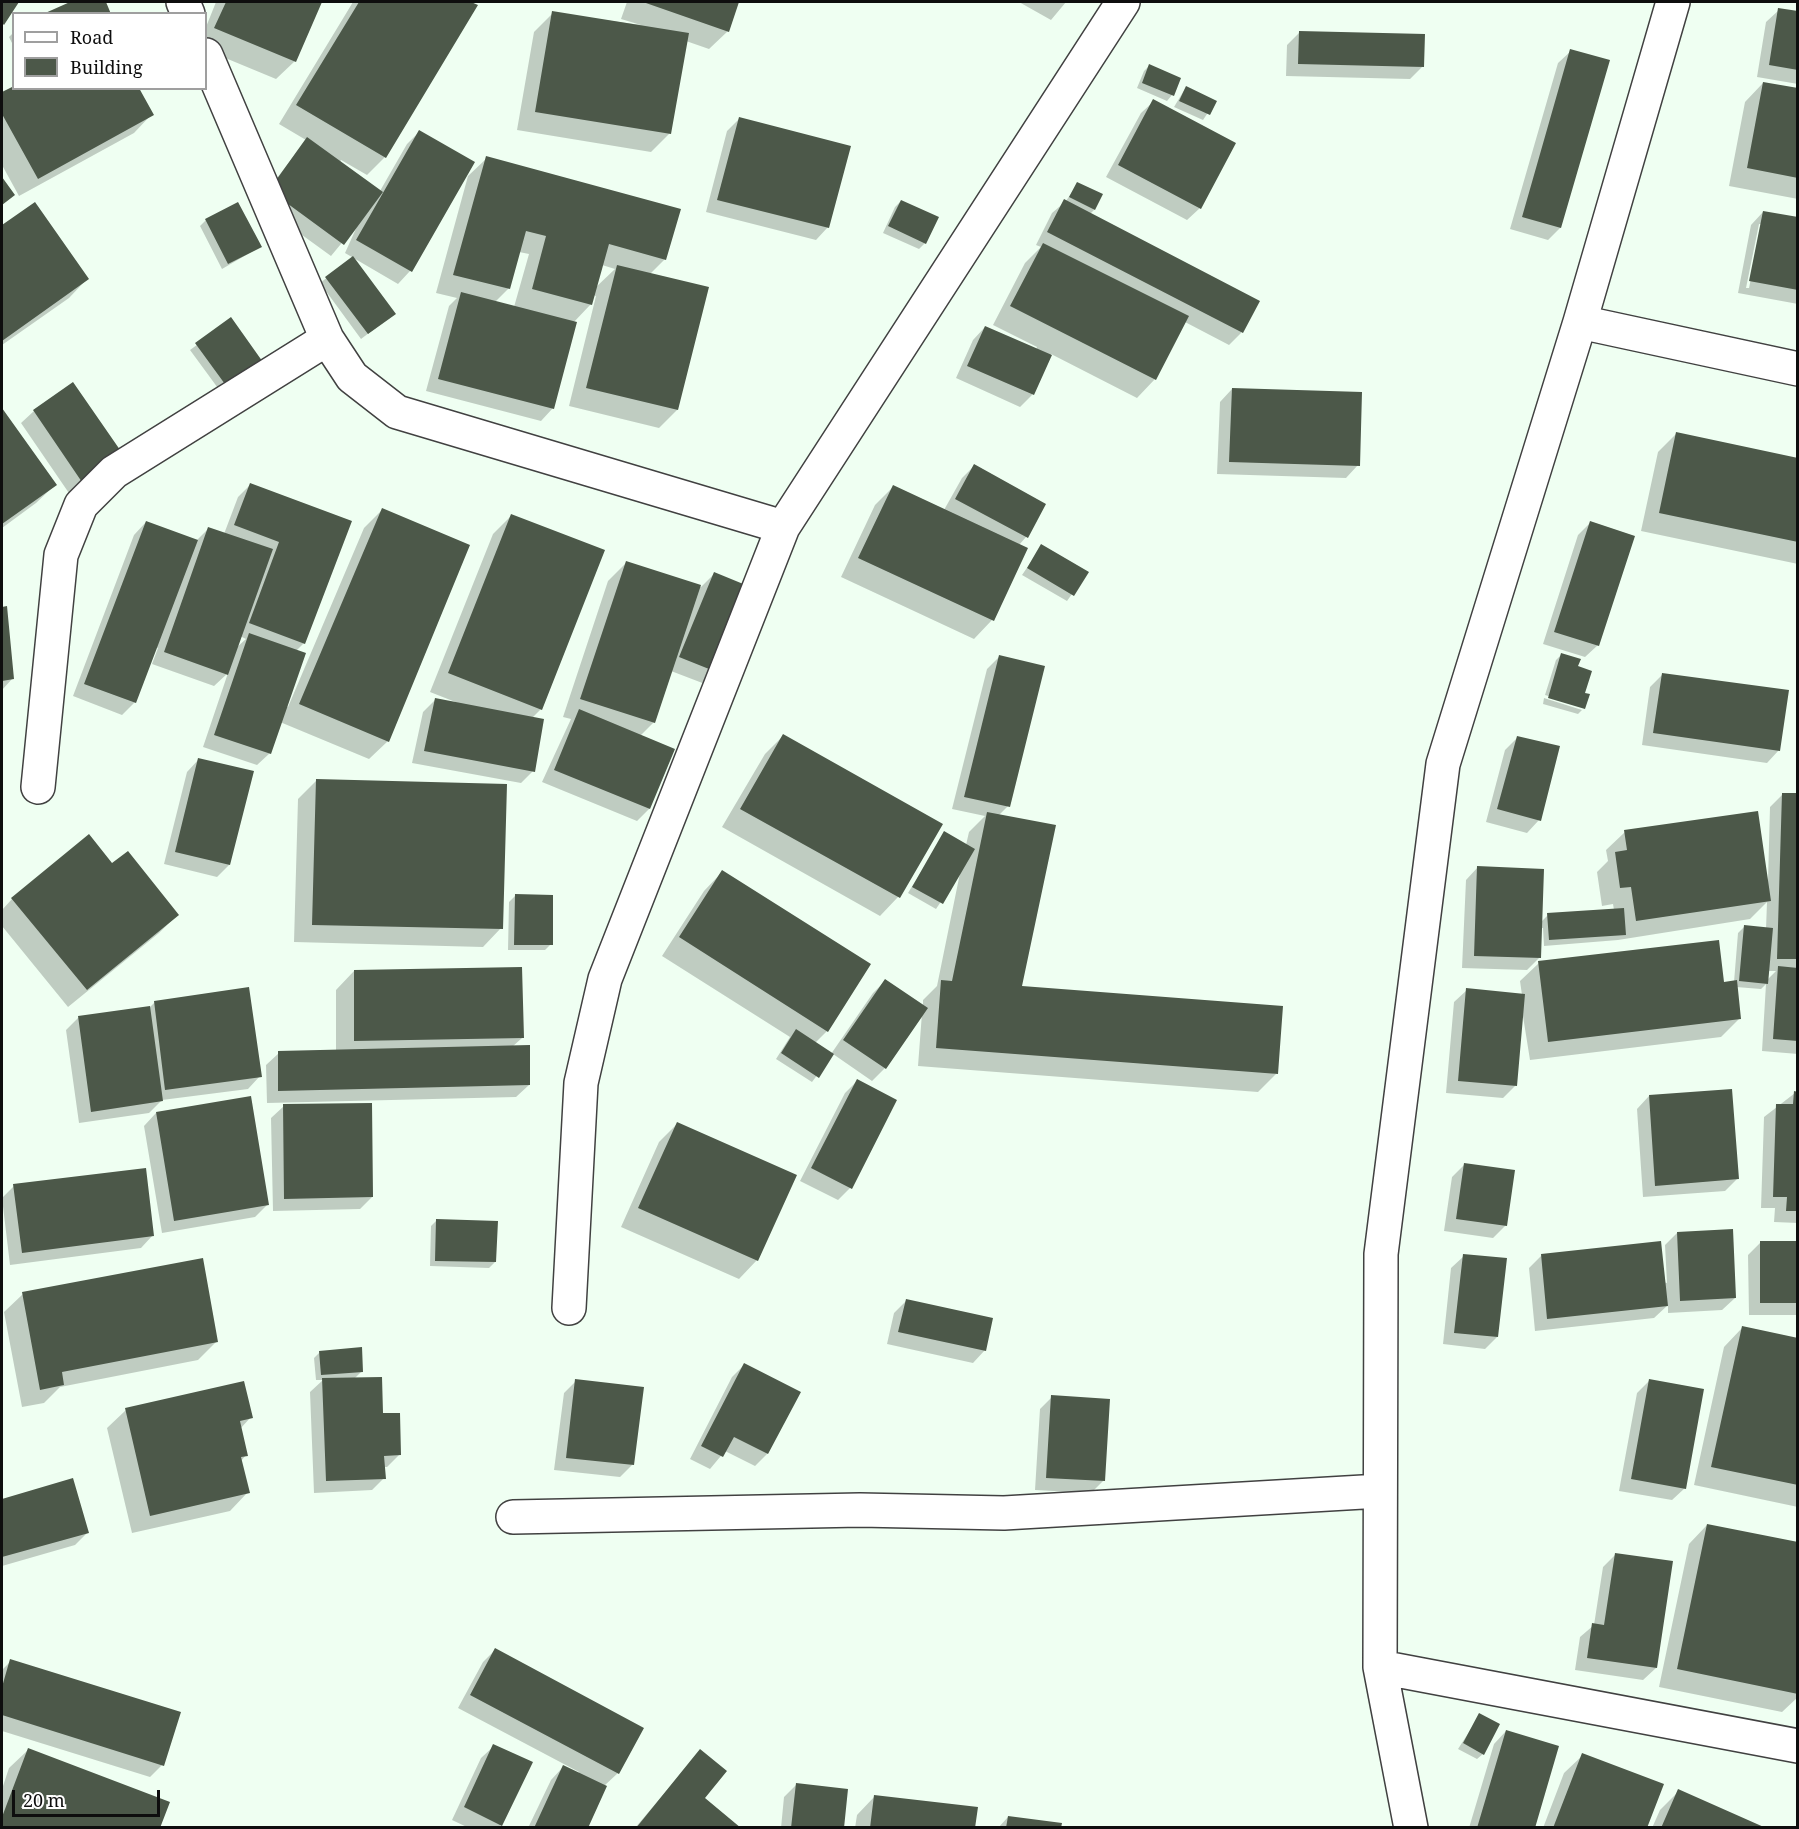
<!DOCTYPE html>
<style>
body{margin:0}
#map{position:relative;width:1799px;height:1829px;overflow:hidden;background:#effff2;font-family:"Noto Serif",serif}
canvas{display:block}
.frame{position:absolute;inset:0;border:3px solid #0e0e0e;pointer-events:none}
.legend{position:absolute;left:12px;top:12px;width:195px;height:78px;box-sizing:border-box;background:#fff;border:2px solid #9f9f9f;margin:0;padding:8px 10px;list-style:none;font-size:18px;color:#0e0e0e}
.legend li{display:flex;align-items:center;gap:12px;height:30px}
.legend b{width:30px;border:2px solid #9f9f9f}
.scale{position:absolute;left:12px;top:1790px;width:148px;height:27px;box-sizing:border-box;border:3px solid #0e0e0e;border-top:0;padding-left:8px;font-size:18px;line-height:21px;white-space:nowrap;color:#0e0e0e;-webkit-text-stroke:4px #fff;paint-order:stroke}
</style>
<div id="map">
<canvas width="1799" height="1829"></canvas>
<div class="frame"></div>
<ul class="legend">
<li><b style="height:8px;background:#fff"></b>Road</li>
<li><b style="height:16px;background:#4c5849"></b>Building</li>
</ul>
<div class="scale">20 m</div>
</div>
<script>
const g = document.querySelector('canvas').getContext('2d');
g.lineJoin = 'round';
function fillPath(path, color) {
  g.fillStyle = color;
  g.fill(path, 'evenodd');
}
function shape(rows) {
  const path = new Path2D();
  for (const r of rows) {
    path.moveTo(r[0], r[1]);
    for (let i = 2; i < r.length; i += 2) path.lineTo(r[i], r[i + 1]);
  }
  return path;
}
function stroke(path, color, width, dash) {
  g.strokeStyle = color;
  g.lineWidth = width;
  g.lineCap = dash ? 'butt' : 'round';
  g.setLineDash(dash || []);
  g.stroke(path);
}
const shadow = shape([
 [2,2,17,2,2,25],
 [216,2,321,2,295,61,276,79,206,50,206,27],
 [353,2,468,2,476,6,385,157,367,175,341,160,340,162,380,191,407,144,419,132,473,162,410,271,398,284,345,253,359,222,331,256,258,203,306,140,279,124],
 [627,2,738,2,728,31,709,49,686,41,670,133,651,152,517,130,534,32,553,13,641,25,621,19],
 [1019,2,1066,2,1051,20],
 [1779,10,1798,13,1798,84,1757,77,1766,22],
 [14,32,14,47,9,37],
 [1299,33,1422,67,1410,79,1286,76,1287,45],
 [1571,51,1560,228,1548,240,1510,229,1558,63],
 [1150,65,1172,95,1167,101,1137,88,1144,71],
 [1763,83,1798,90,1798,199,1729,186,1745,102],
 [1186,87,1215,102,1203,120,1174,107],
 [14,88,152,114,134,133,19,196,2,165,2,94],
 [1154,101,1200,208,1187,220,1106,177,1141,113],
 [739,119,828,227,816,240,706,212,727,131],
 [487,158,665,259,650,274,677,410,659,428,569,406,596,296,593,295,591,304,573,323,553,408,541,421,426,391,449,306,457,298,436,293,468,176],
 [519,252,529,254,514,307,495,302,509,288],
 [602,265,615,269,595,288],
 [1078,183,1094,210,1090,214,1258,301,1241,333,1229,345,1185,322,1155,379,1137,398,1051,354,1032,395,1020,407,956,378,973,340,985,327,1036,350,1037,347,993,325,1025,263,1041,247,1036,245,1052,213,1066,201],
 [901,201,925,243,919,249,883,233,895,207],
 [34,204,87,279,69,298,2,345,2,227],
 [1763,212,1798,219,1798,304,1738,293,1751,225],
 [1759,224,1762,224,1749,288,1746,288],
 [206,220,260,247,222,269,200,226],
 [353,258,394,314,361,339,320,283],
 [231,320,263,365,223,395,190,350],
 [73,384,125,460,73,499,21,423,34,411],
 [1232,389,1358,465,1346,478,1217,474,1220,402],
 [2,411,55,485,36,503,2,528],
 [1677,433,1798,459,1798,564,1641,531,1658,452],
 [974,466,1044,505,1026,537,1019,545,992,620,974,639,841,577,875,505,893,487,944,510,962,478],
 [250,485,350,522,304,643,296,651,286,706,288,707,364,528,382,510,388,741,369,759,280,722,270,753,257,765,203,747,228,673,214,686,152,664,158,648,155,647,135,702,122,715,73,696,134,535,146,522,196,541,208,529,224,534,238,497],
 [240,636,246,639,236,648],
 [511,516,541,709,532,718,533,771,521,783,412,763,423,712,435,700,458,703,430,692,493,534],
 [1590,523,1598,645,1585,657,1543,644,1578,535],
 [1042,546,1087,573,1067,601,1022,575],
 [626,563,701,587,714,574,751,589,705,684,671,671,654,722,640,736,673,749,649,809,637,821,542,782,571,719,563,717,608,581],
 [2,608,6,608,12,679,2,690],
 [1562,654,1577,667,1583,695,1582,709,1582,706,1545,695,1556,660],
 [999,657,1008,806,998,816,1020,987,1276,1074,1258,1092,918,1066,922,1013,885,1068,872,1081,833,1054,812,1082,776,1059,790,1037,662,956,704,891,722,872,827,1031,815,1043,831,1054,873,993,885,981,923,1006,923,1000,937,986,960,873,936,909,908,893,945,833,966,845,969,832,985,816,952,809,987,669],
 [1663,674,1779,750,1767,763,1642,745,1650,687],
 [1544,698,1582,710,1578,714,1543,704],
 [783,736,941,824,898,897,880,916,722,827,765,754],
 [1518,737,1539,820,1527,833,1486,822,1505,750],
 [199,759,229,865,217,877,164,864,187,772],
 [316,781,501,928,483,947,294,942,298,799],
 [1783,794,1798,795,1798,1054,1762,1051,1766,984,1761,989,1736,987,1740,1018,1721,1037,1530,1060,1522,1010,1515,1086,1503,1098,1446,1093,1454,1002,1467,990,1522,995,1520,981,1539,963,1722,983,1734,982,1738,933,1744,927,1766,929,1767,902,1750,919,1618,940,1544,946,1543,928,1541,928,1540,957,1527,970,1462,968,1466,880,1478,867,1541,922,1548,915,1614,910,1613,904,1602,906,1597,872,1608,861,1606,850,1625,832,1768,881,1770,807],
 [1768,971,1776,971,1767,980],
 [112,865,177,915,159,933,68,1007,2,926,2,910,12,899],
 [515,896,551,944,545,950,508,950,509,902],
 [354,971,522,1038,512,1047,529,1085,516,1097,267,1103,266,1065,279,1053,336,1051,336,990],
 [155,1002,260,1076,248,1089,162,1100,149,1113,79,1123,66,1030,78,1018,150,1007],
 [857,1081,850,1188,838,1200,800,1181,845,1093],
 [1795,1093,1798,1093,1798,1223,1774,1222,1775,1208,1761,1208,1764,1117],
 [1649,1096,1737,1179,1725,1191,1643,1197,1637,1109],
 [284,1106,372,1197,360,1209,273,1211,271,1118],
 [156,1113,267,1205,255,1217,162,1233,144,1126],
 [677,1124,757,1260,739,1279,621,1227,659,1142],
 [1465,1164,1506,1225,1493,1238,1444,1231,1452,1177],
 [14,1186,153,1235,141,1248,10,1265,2,1198],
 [437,1220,495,1262,489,1268,430,1266,431,1226],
 [1677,1233,1735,1298,1722,1310,1668,1313,1668,1305,1654,1318,1535,1331,1529,1268,1542,1255,1667,1283,1665,1245],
 [1761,1242,1798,1242,1798,1315,1749,1315,1748,1255],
 [1464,1256,1497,1337,1485,1349,1443,1344,1451,1268],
 [23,1294,216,1342,198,1360,60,1387,44,1403,22,1407,4,1312],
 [906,1301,985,1350,973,1363,887,1344,894,1313],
 [1742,1328,1798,1339,1798,1507,1694,1485,1724,1347],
 [320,1352,362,1371,354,1379,382,1415,400,1454,387,1467,383,1467,384,1478,372,1490,314,1493,310,1392,323,1380,316,1380,314,1358],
 [744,1365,767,1454,755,1466,725,1451,710,1469,690,1459,732,1377],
 [576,1381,632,1465,620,1477,554,1470,564,1393],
 [1649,1381,1685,1488,1672,1500,1619,1491,1637,1393],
 [1052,1397,1104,1480,1091,1493,1035,1490,1040,1409],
 [126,1410,251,1417,240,1429,246,1455,241,1461,248,1492,230,1511,132,1533,107,1428],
 [72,1480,87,1533,75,1545,2,1566,2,1500],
 [1707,1525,1798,1543,1798,1697,1782,1712,1659,1687,1689,1544],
 [1616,1554,1656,1668,1643,1680,1575,1670,1580,1637,1594,1625,1603,1567],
 [495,1650,618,1773,604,1786,586,1828,528,1828,551,1780,563,1767,578,1774,579,1772,458,1708,483,1662],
 [11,1661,162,1765,150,1777,2,1731,2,1670],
 [1480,1715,1483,1754,1477,1759,1458,1749],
 [1506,1731,1533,1828,1469,1828,1494,1744],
 [494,1746,501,1825,498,1828,469,1828,452,1820,481,1758],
 [28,1750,158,1828,2,1828,2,1789,9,1768],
 [700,1751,702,1799,738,1828,635,1828],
 [1583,1755,1646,1828,1543,1828,1564,1773],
 [797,1784,842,1828,781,1828,784,1797],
 [1679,1791,1762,1828,1652,1828,1660,1810],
 [875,1796,973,1828,855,1828,857,1815],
 [1008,1817,1060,1828,998,1828]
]);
const building = shape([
 [2,2,19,2,4,25,2,23],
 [70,2,106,2,111,14,43,14],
 [226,2,322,2,296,62,214,28],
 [359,2,471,2,478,5,386,158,296,105],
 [643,2,739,2,729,32],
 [1778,8,1798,11,1798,70,1769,65],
 [552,11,689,33,671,134,535,112],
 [1299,31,1425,34,1424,67,1298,64],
 [1570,49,1610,60,1561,228,1522,217],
 [1149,64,1181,78,1174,96,1142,83],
 [1763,82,1798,88,1798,178,1747,168],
 [14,86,14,88,139,88,154,115,38,179,2,114,2,92],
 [1186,86,1217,101,1210,115,1179,101],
 [1153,99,1236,143,1201,209,1118,165],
 [739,117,851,146,829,228,717,200],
 [419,130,475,162,412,272,356,240],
 [307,137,383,192,344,245,269,190],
 [486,156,681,209,666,260,609,244,592,305,532,289,546,236,526,231,510,289,453,275],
 [2,177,15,195,2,205],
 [1077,182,1103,194,1095,210,1069,197],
 [1064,199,1260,301,1243,333,1047,232],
 [901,200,939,217,926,244,888,226],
 [35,202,89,279,2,341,2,225],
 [238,202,262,247,228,264,205,219],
 [1763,211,1798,217,1798,290,1749,281],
 [1043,243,1189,316,1156,380,1010,306],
 [353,256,396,314,368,334,325,277],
 [617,265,709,287,678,410,586,388],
 [461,292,577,322,554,409,438,379],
 [231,317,265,365,230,391,195,343],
 [985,326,1052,355,1034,395,967,366],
 [73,382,127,460,86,488,33,410],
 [1232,388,1362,392,1360,466,1229,462],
 [2,408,57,485,2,524],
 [1676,432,1798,458,1798,542,1659,513],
 [974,464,1046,504,1028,538,955,499],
 [250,483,352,521,305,644,249,623,279,542,234,525],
 [893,485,1028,548,994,621,858,558],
 [382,508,470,545,389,742,299,704],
 [511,514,605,550,542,710,448,673],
 [146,521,198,540,136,703,84,684],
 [1590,521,1635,536,1599,646,1554,632],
 [208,527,273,549,228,675,164,652],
 [1041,544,1089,572,1074,596,1027,568],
 [626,561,701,585,655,723,580,699],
 [714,572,753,588,719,673,679,657],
 [7,606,14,679,2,681,2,607],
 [249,633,306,653,271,754,214,735],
 [1561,653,1581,659,1578,666,1592,671,1585,693,1590,694,1585,709,1548,698],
 [999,655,1045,666,1010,807,964,797],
 [1662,673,1789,690,1780,751,1653,733],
 [435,698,544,719,535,772,424,751],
 [579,709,675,749,650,809,554,770],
 [783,734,943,824,900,898,740,809],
 [1517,736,1560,746,1541,821,1497,809],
 [198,758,254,771,230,865,175,852],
 [316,779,507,784,503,929,312,925],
 [1782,793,1798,793,1798,959,1777,959],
 [1758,811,1771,901,1636,921,1631,887,1620,888,1615,852,1627,850,1624,830],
 [987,812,1056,825,1022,986,1283,1006,1278,1074,936,1048,941,980,952,981],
 [944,831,975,849,943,904,912,887],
 [89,834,112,863,128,851,179,915,87,990,11,898],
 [1477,866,1544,869,1541,958,1474,956],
 [722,870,871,964,828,1032,679,937],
 [515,894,553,895,553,945,514,945],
 [1624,908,1626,935,1549,940,1547,913],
 [1744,925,1773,928,1768,984,1739,981],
 [1719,940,1724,982,1737,980,1741,1019,1548,1042,1538,961],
 [1778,966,1798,968,1798,1041,1773,1039],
 [522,967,524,1038,354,1041,354,970],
 [885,979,928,1008,886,1069,843,1040],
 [249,987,262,1077,165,1090,154,1001],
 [1466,988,1525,994,1517,1086,1458,1081],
 [150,1006,163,1101,91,1112,78,1016],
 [796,1029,834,1054,819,1078,781,1053],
 [530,1045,530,1085,278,1091,278,1051],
 [857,1079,897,1100,852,1189,811,1168],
 [1732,1089,1739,1179,1655,1186,1649,1095],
 [1794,1091,1798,1092,1798,1211,1786,1211,1787,1197,1773,1197,1776,1104,1793,1104],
 [251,1096,269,1205,174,1221,156,1112],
 [372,1103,373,1197,284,1199,283,1104],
 [677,1122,797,1175,758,1261,638,1208],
 [1464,1163,1515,1170,1507,1226,1456,1219],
 [146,1168,154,1236,22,1253,13,1184],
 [436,1219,498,1221,496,1262,435,1261],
 [1733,1229,1736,1298,1680,1301,1677,1232],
 [1661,1241,1668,1306,1547,1319,1541,1254],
 [1760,1241,1798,1241,1798,1303,1760,1303],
 [1463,1254,1507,1258,1498,1337,1454,1333],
 [203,1258,218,1342,62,1372,64,1385,40,1390,22,1292],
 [906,1299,993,1318,986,1351,898,1332],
 [1742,1326,1798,1338,1798,1485,1711,1467],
 [362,1347,363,1372,321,1375,319,1351],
 [744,1363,801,1392,768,1454,734,1437,723,1457,701,1446],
 [382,1377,383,1413,400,1413,401,1455,384,1456,386,1479,326,1481,322,1378],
 [575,1379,644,1387,634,1465,566,1458],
 [1649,1379,1704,1389,1686,1489,1631,1479],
 [244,1381,253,1418,240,1421,248,1456,241,1457,250,1493,150,1516,125,1408],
 [1051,1395,1110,1399,1105,1481,1046,1478],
 [73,1478,89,1533,2,1557,2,1499],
 [1707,1524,1798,1542,1798,1694,1677,1669],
 [1615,1553,1673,1561,1657,1668,1587,1658,1592,1623,1604,1625],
 [495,1648,644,1728,619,1774,470,1695],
 [10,1659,181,1712,164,1766,2,1715,2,1687],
 [1479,1713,1500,1724,1484,1755,1463,1743],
 [1506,1730,1559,1746,1535,1828,1477,1828],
 [493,1744,533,1762,502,1826,464,1807],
 [28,1748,170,1802,160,1828,2,1828,2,1817],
 [700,1749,727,1771,705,1798,741,1828,636,1828],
 [1582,1753,1664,1784,1647,1828,1553,1828],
 [563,1765,607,1786,588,1828,534,1828],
 [796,1783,848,1789,844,1828,791,1828],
 [1678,1789,1766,1828,1661,1828],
 [874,1795,978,1807,975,1828,870,1828],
 [1008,1816,1062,1823,1061,1828,1006,1828]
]);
const street = shape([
 [183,2,188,14],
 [206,55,327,339,352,377,397,412,783,527],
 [1580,322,1798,369],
 [38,787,61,555,81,505,114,472,327,339],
 [569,1308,581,1083,605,979,783,527,1123,2],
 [513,1517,860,1510,1004,1513,1380,1491],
 [1380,1667,1798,1746],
 [1411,1828,1380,1667,1381,1254,1443,764,1580,322,1673,2]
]);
fillPath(shadow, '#0003');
fillPath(building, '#4c5849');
stroke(street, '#414141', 36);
stroke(street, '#fff', 33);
</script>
